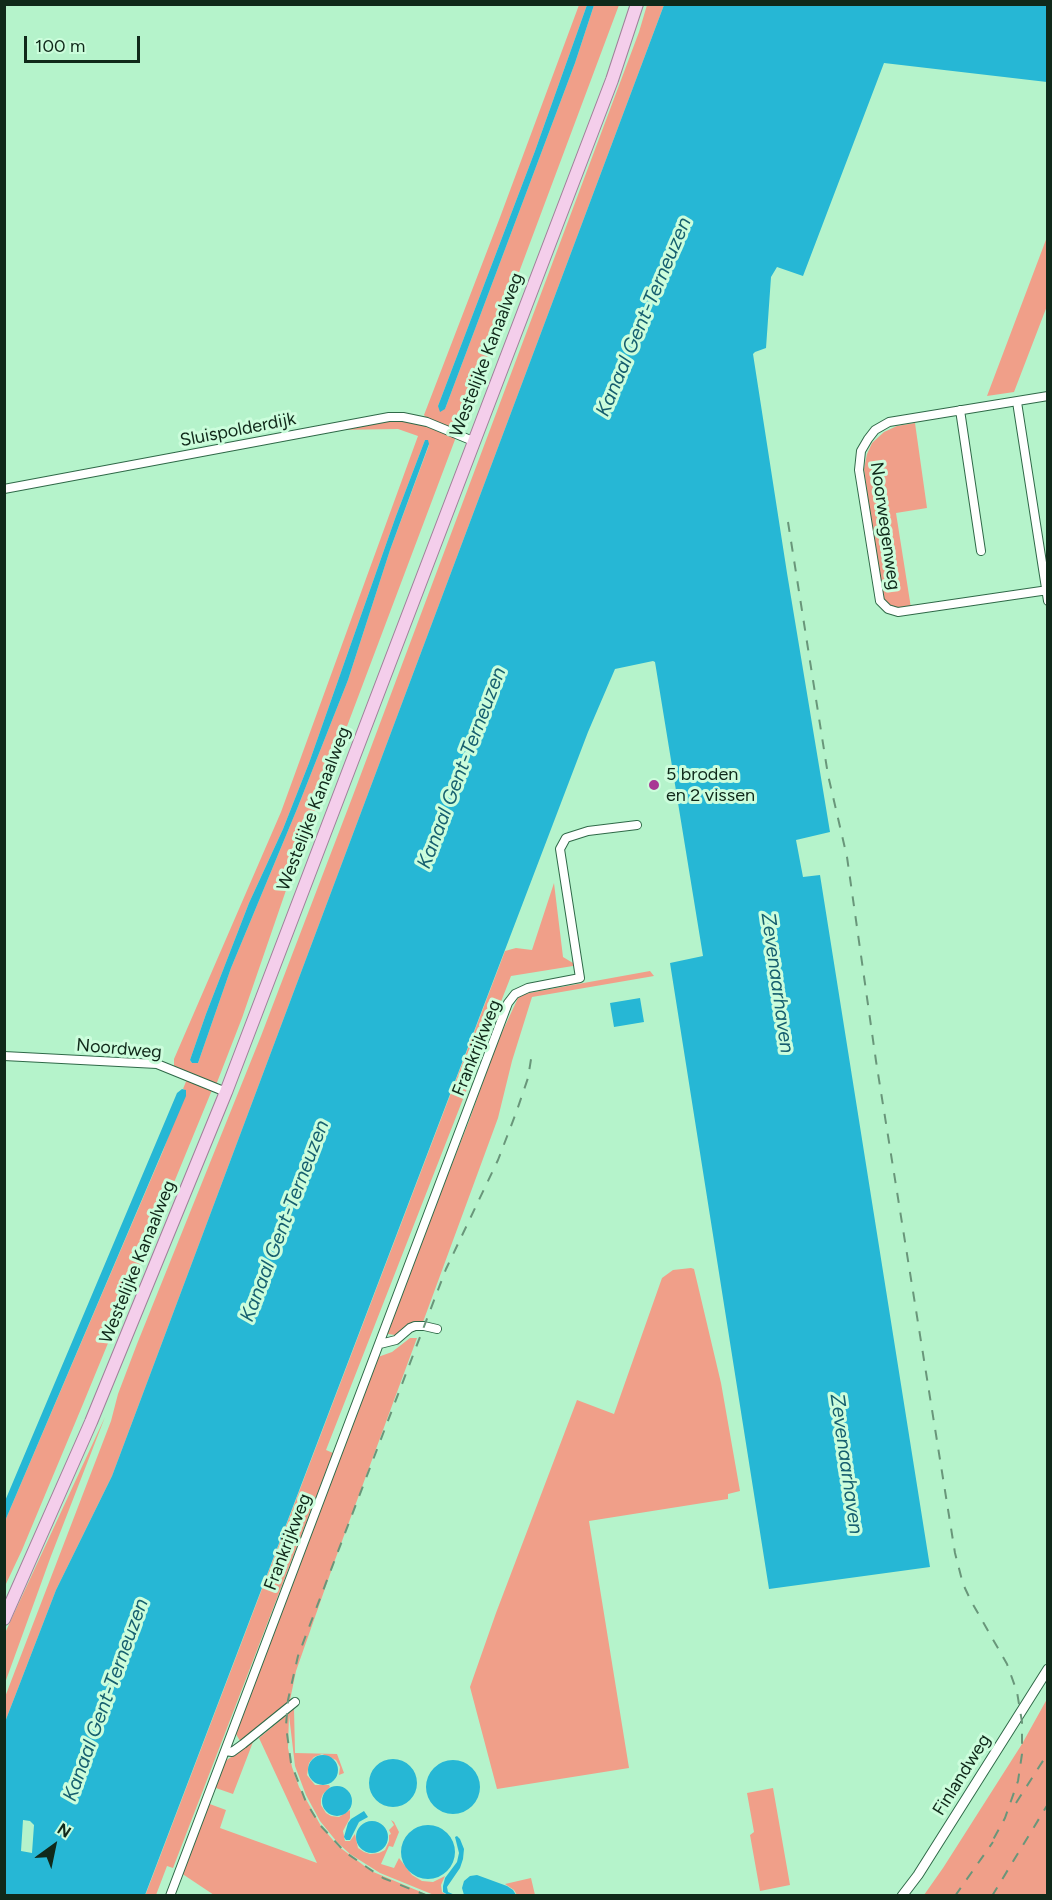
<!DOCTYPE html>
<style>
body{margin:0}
#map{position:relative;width:1052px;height:1900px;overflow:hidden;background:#b5f3cb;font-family:Figtree,sans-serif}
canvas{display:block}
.frame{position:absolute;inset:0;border:6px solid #10291a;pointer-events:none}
.north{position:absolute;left:24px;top:1816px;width:60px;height:60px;-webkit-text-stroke:4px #ccfddc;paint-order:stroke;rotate:33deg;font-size:16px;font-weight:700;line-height:24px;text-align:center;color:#10291a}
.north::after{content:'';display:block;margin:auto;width:21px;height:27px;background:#10291a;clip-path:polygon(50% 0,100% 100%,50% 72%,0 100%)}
.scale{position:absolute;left:24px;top:36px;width:116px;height:27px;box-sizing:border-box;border:3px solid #10291a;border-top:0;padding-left:8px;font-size:18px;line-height:21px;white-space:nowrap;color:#10291a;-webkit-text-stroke:4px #ccfddc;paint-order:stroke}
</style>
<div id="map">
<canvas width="1052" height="1900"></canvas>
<div class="frame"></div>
<div class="north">N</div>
<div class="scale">100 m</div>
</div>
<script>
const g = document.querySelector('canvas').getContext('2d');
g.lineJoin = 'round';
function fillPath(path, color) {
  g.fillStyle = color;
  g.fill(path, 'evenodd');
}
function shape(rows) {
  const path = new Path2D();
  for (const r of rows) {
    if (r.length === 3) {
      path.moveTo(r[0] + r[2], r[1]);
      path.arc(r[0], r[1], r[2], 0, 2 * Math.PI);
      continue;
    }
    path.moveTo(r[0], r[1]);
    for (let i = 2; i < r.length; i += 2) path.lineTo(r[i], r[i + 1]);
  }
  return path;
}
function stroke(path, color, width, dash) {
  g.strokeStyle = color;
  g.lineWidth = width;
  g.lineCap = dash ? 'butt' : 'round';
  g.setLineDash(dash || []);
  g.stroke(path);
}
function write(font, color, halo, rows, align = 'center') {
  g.font = font + ' Figtree,sans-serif';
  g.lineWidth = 6;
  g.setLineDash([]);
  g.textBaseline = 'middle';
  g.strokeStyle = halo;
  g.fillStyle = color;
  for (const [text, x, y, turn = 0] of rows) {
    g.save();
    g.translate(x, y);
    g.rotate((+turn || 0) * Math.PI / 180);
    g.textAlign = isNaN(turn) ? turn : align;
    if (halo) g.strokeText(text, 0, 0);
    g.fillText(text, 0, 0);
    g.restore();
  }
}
const green = shape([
 [579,5,587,5,535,151,438,406,445,409,575,63,594,5,619,5,460,430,427,419,424,415,499,220],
 [647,5,664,5,112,1476,56,1590,5,1722,5,1697,111,1421,118,1394,137,1344,261,1036,352,798,639,32],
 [1047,237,1047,306,1014,392,987,396],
 [397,418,416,423,456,437,294,867,242,1018,216,1085,178,1069,174,1066,174,1059,281,812,418,436,398,429,335,430],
 [425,440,429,445,390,550,348,680,297,809,231,968,198,1063,192,1063,190,1060,206,1014,249,903,283,829,309,763,396,516],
 [915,423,927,508,896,513,911,608,899,611,884,603,880,590,864,469,867,454,872,443,884,432,897,426],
 [554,883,563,957,573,963,573,966,511,976,326,1450,333,1453,173,1868,167,1866,156,1895,145,1896,505,951,516,948,532,950],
 [650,971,654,976,532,997,512,1061,498,1118,423,1322,414,1323,395,1335,388,1334,386,1331,469,1121,497,1043,518,998,524,994,545,990],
 [187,1079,212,1090,83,1404,22,1550,5,1586,5,1521,163,1151,184,1094,185,1090,183,1089],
 [691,1268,694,1269,721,1383,740,1491,728,1494,728,1499,589,1521,629,1768,497,1789,470,1687,496,1613,577,1400,614,1414,662,1278,673,1270],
 [410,1338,417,1338,335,1560,296,1671,290,1700,240,1741,236,1734,378,1357,392,1352],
 [105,1417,51,1556,5,1683,5,1633],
 [1047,1699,1047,1895,924,1895,943,1868,1022,1744],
 [294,1709,295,1753,337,1754,344,1773,339,1775,340,1767,336,1760,322,1754,314,1757,309,1763,307,1775,315,1785,329,1785,330,1787,323,1794,321,1799,321,1805,326,1813,331,1816,339,1817,350,1810,350,1818,343,1831,345,1841,350,1841,355,1834,358,1848,364,1852,370,1854,379,1853,385,1850,389,1841,389,1835,391,1834,389,1830,394,1825,391,1820,394,1822,399,1832,393,1847,389,1846,381,1864,394,1868,399,1858,412,1875,422,1881,433,1882,445,1876,441,1885,442,1892,447,1895,434,1895,380,1873,350,1854,337,1842,320,1821,306,1795,295,1766,289,1715,288,1748,292,1767,299,1787,321,1826,338,1846,371,1871,428,1895,214,1895,181,1873,207,1803,226,1810,220,1828,317,1863,259,1738],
 [253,1742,233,1794,213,1787,221,1764],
 [773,1788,790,1885,760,1891,750,1835,754,1832,747,1793],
 [531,1878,535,1895,517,1895,514,1890,505,1884]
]);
const water = shape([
 [587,5,594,5,575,63,445,409,440,412,438,406,535,151],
 [664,5,1047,5,1047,82,884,63,803,276,777,267,771,277,766,348,755,352,753,354,787,573,830,832,796,840,803,877,820,875,930,1567,769,1589,670,963,703,956,655,662,653,661,615,669,588,732,145,1895,5,1895,5,1722,56,1590,112,1476],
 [23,1820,30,1821,34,1825,32,1853,21,1851],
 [425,440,428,440,429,444,390,550,348,680,297,809,231,968,198,1063,192,1063,190,1060,206,1014,249,903,283,829,309,763,396,516],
 [640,998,644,1022,614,1027,610,1003],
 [182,1089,186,1090,186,1096,5,1521,5,1501,177,1093],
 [323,1770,15],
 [393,1783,24],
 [453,1787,27],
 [337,1801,15],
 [364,1811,368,1817,359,1822,350,1840,346,1840,344,1837,348,1823,351,1819],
 [372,1837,16],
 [428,1852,27],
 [457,1836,460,1839,464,1849,463,1859,460,1868,447,1887,448,1892,455,1895,448,1895,443,1892,443,1886,445,1878,457,1862,459,1853,455,1837],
 [477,1875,507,1886,513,1890,516,1895,464,1895,462,1888,464,1881,470,1876]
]);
const minor = shape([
 [1048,396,889,422,875,430,868,439,861,451,859,470,880,601,888,609,898,612,1048,590],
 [1017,402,1048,601],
 [960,410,981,551],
 [4,489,389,417,403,417,427,422,473,441],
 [4,1056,157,1064,226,1092],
 [380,1344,396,1340,410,1328,415,1326,424,1326,437,1329],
 [225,1751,232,1752,243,1744,295,1702],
 [170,1896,508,1003,515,994,528,988,580,978,560,849,566,838,588,831,637,825]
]);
const tertiary = shape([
 [902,1896,918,1875,1048,1669]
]);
const primary = shape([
 [4,1619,91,1422,226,1092,612,80,637,4]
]);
const rail = shape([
 [788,522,828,775,847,857,876,1061,955,1553,963,1584,971,1601,1007,1664,1017,1692,1022,1722,1022,1754,1018,1781,1005,1818,989,1847],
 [1016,1803,1048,1753],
 [428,1896,383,1878,368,1868,345,1852,320,1825,306,1802,291,1763,286,1726,288,1700,298,1656,446,1269,498,1160,516,1113,528,1078,532,1053],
 [955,1896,993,1842],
 [992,1896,1048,1804]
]);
const markers = [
 [654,785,6,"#a83894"]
];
const streetNames = [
 ["Westelijke Kanaalweg",487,355,-69],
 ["Sluispolderdijk",238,430,-11],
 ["Noorwegenweg",885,526,82],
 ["Westelijke Kanaalweg",314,809,-69],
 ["Frankrijkweg",477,1048,-68],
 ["Noordweg",119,1049,5],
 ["Westelijke Kanaalweg",138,1262,-68],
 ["Frankrijkweg",288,1542,-69],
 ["Finlandweg",962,1775,-58]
];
const poiNames = [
 ["5 broden",666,775],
 ["en 2 vissen",666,796]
];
const waterNames = [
 ["Kanaal Gent-Terneuzen",644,317,-67],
 ["Kanaal Gent-Terneuzen",462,768,-69],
 ["Zevenaarhaven",777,983,82],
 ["Kanaal Gent-Terneuzen",285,1221,-69],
 ["Zevenaarhaven",846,1464,82],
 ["Kanaal Gent-Terneuzen",106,1700,-70]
];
fillPath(green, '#f09f89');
fillPath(water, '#26b7d5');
stroke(minor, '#2f6948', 10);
stroke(tertiary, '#2f6948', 11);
stroke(primary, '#a07f99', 14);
stroke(minor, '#fff', 8);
stroke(tertiary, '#fff', 9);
stroke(primary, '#f4ceeb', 12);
stroke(rail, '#69967a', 2, [10, 10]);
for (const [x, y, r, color] of markers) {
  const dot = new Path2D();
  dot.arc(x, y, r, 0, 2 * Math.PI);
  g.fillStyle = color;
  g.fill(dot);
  stroke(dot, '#ccfddc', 2);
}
write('18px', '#10291a', '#ccfddc', streetNames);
write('18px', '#10291a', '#ccfddc', poiNames, 'left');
write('italic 20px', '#165f6f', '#ccfddc', waterNames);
</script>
